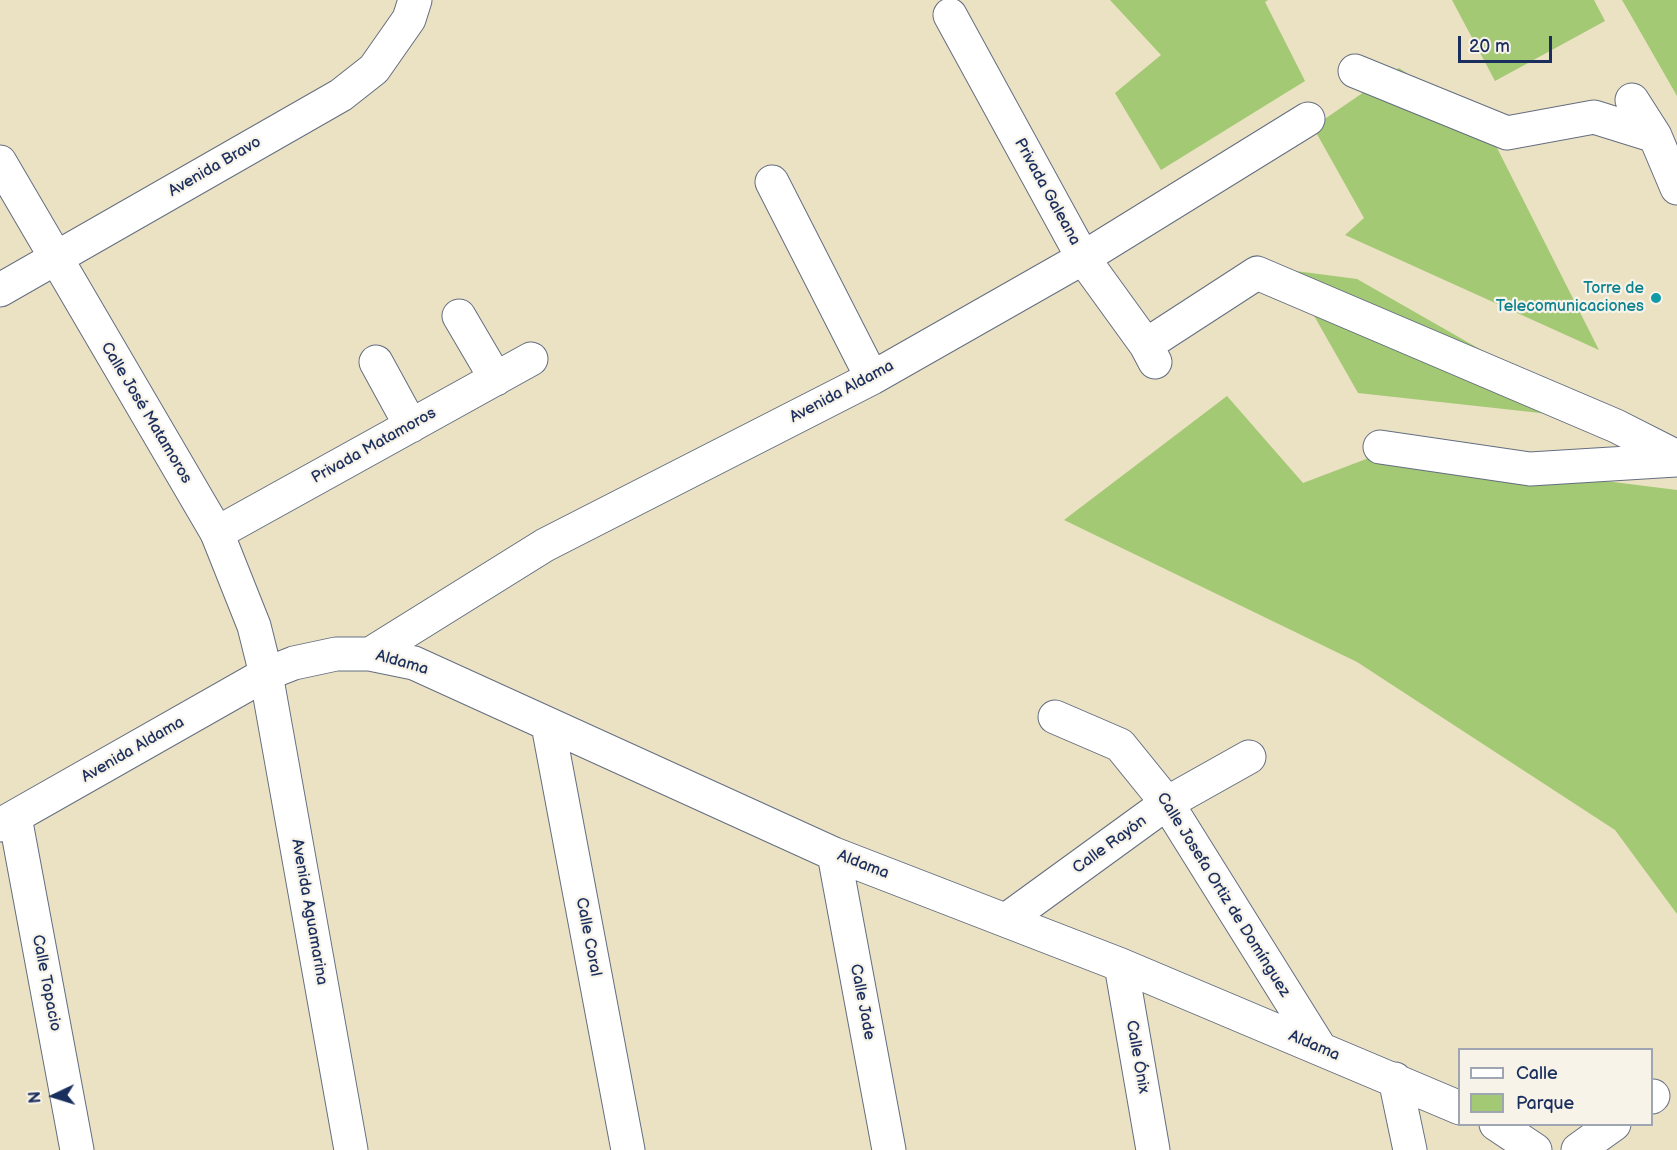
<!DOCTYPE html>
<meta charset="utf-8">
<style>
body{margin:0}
#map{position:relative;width:1677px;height:1150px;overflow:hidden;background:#ebe2c3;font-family:"Balsamiq Sans",sans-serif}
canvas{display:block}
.legend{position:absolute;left:1458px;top:1048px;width:195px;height:78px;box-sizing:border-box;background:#f7f3e8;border:2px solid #9fa5b1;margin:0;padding:8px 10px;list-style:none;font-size:18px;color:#1b2f5e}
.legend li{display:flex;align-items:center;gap:12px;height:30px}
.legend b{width:30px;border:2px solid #9fa5b1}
.north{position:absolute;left:24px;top:1066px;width:60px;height:60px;-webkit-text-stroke:4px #f7f3e8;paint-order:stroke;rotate:266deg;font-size:16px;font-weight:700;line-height:24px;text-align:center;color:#1b2f5e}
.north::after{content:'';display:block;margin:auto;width:21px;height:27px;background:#1b2f5e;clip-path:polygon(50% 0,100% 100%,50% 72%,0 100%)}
.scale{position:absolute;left:1458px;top:36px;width:94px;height:27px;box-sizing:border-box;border:3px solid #1b2f5e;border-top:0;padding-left:8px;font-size:18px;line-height:21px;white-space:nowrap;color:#1b2f5e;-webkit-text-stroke:4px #f7f3e8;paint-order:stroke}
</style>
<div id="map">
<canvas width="1677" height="1150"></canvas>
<ul class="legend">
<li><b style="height:8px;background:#fff"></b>Calle</li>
<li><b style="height:16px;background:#a3c974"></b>Parque</li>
</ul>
<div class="north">N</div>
<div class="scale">20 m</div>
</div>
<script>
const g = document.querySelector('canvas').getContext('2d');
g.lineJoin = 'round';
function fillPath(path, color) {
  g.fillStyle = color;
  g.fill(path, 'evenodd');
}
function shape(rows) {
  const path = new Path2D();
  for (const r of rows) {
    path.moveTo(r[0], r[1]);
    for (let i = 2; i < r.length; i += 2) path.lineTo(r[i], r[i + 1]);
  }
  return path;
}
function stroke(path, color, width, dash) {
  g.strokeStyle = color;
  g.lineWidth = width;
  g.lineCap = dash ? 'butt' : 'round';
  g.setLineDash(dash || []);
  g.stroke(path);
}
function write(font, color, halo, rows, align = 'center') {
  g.font = font + ' "Balsamiq Sans",sans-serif';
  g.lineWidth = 4.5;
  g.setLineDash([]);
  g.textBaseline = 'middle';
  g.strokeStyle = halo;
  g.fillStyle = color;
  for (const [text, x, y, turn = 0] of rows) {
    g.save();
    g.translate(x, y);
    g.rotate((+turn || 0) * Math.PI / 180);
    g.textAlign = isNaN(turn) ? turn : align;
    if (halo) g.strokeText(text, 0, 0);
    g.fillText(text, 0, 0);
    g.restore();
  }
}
const green = shape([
 [1110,0,1268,0,1265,2,1305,81,1161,170,1115,93,1161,55],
 [1452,0,1594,0,1605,21,1495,81],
 [1622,0,1677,0,1677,96,1629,12],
 [1399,68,1486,126,1599,350,1345,235,1364,218,1313,127],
 [1288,270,1357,279,1604,420,1358,393],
 [1227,396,1303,483,1382,453,1677,490,1677,914,1615,830,1357,662,1064,520]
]);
const street = shape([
 [950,15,1083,258,1146,345,1155,362],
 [1355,71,1507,133,1594,117,1655,136],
 [1632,100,1655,136,1677,188],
 [772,182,872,378],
 [0,290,341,95,374,69,409,19,415,0],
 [459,316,496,379],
 [1146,345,1257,273,1616,426,1677,457],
 [376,362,411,426],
 [1380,447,1530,469,1677,460],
 [217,533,531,359],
 [370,654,545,545,872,378,1083,258,1308,119],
 [1055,717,1120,745,1167,803,1320,1048],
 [548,725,628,1150],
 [15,817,77,1150],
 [0,825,266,674,294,663,336,654,370,654,414,663,834,854,1121,965,1460,1108],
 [834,854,889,1150],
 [1006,920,1167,803,1249,757],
 [1121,965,1153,1150],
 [1395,1079,1410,1150],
 [1652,1097,1653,1096],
 [1496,1124,1535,1150],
 [1578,1150,1614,1124]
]);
const primary = shape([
 [0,162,217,533,254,626,266,674,351,1150]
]);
const markers = [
 [1656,298,6,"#0f9aa8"]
];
const streetNames = [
 ["Avenida Bravo",215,167,-30],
 ["Privada Galeana",1047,192,61],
 ["Avenida Aldama",842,392,-28],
 ["Calle José Matamoros",146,413,59],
 ["Privada Matamoros",374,446,-29],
 ["Aldama",402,663,16],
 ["Avenida Aldama",133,750,-30],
 ["Calle Rayón",1110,845,-36],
 ["Aldama",863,865,21],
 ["Calle Josefa Ortiz de Domínguez",1223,895,58],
 ["Avenida Aguamarina",309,912,80],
 ["Calle Coral",588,937,79],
 ["Calle Topacio",46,983,79],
 ["Calle Jade",862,1002,79],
 ["Aldama",1314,1046,23],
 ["Calle Ónix",1137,1057,80]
];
const cultureNames = [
 ["Torre de",1644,289],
 ["Telecomunicaciones",1644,307]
];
fillPath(green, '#a3c974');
stroke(street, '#646e81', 35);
stroke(primary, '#646e81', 35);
stroke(street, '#fff', 33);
stroke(primary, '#fff', 33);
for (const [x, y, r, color] of markers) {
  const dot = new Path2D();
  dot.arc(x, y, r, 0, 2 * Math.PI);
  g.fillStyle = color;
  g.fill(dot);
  stroke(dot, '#f7f3e8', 2);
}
write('16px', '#1b2f5e', '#f7f3e8', streetNames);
write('16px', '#0d838f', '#f7f3e8', cultureNames, 'right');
</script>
